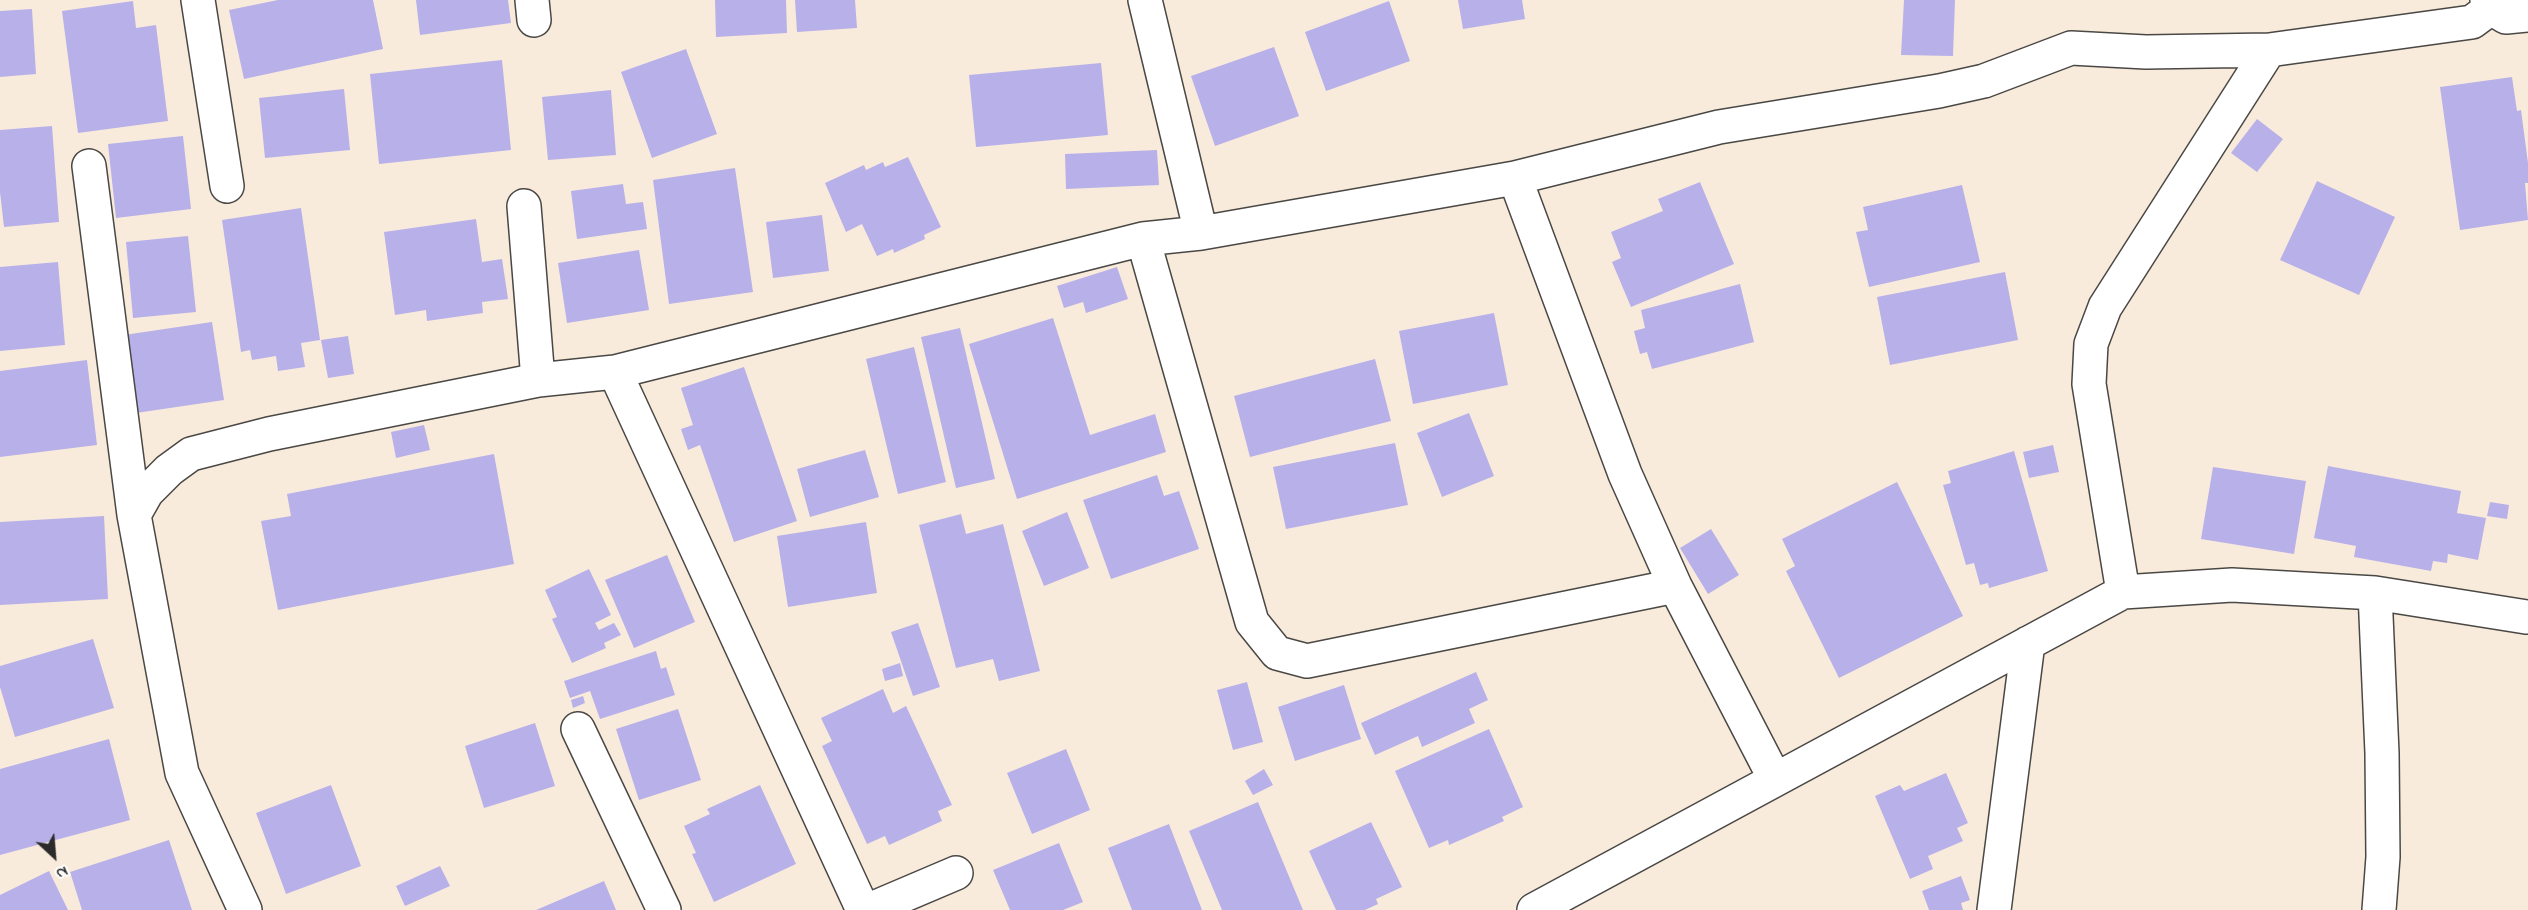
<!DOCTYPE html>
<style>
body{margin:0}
#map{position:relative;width:2528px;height:910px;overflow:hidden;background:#f9ebdb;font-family:"Indie Flower",sans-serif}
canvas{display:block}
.north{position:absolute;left:24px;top:826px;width:60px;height:60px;-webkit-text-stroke:4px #fff;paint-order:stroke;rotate:154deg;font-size:16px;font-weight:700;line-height:24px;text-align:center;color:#2b2b2b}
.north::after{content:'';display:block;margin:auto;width:21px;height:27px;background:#2b2b2b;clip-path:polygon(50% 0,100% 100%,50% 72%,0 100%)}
</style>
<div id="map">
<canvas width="2528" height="910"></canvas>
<div class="north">N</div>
</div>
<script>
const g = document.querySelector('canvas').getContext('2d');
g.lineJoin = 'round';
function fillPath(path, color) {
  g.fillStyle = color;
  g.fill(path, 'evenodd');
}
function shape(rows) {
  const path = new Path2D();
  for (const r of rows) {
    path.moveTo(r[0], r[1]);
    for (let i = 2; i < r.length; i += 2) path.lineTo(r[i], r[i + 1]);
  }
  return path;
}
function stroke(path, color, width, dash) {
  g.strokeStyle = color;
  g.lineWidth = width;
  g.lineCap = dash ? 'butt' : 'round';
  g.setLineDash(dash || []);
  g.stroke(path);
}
const building = shape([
 [278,0,373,0,383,49,244,79,229,10],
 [416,0,508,0,511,23,420,35],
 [715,0,786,0,787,33,716,37],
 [795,0,855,0,857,28,797,32],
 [1458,0,1522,0,1525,19,1463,29],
 [1904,0,1955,0,1953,56,1901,55],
 [133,1,136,28,156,25,168,121,78,133,62,11],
 [1389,1,1410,61,1326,91,1305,32],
 [32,9,36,74,0,77,0,11],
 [1274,47,1299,116,1215,146,1191,76],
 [686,49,717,134,652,158,621,72],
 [502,60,511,150,379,164,370,74],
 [1101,63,1108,135,976,147,969,75],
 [2512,77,2517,111,2521,110,2528,163,2528,183,2525,183,2528,220,2460,230,2440,87],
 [344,89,350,150,265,158,259,98],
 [611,90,616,155,548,160,542,97],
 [2257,119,2283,139,2257,172,2231,153],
 [52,126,59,222,4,227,0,192,0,130],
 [183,136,191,209,116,218,108,144],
 [1157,150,1159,185,1066,189,1065,154],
 [908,157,941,227,924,235,925,239,894,253,893,249,877,256,862,224,846,232,825,183,864,165,866,170,883,162,885,167],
 [735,168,753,292,669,304,653,180],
 [2317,181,2395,217,2359,295,2280,260],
 [1700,182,1734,264,1631,307,1612,262,1621,258,1611,232,1663,211,1658,199],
 [623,184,626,204,643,202,647,229,577,239,571,191],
 [1962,185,1980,262,1869,287,1856,232,1868,230,1863,207],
 [301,208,320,340,301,343,305,367,278,371,276,356,252,360,250,350,241,352,222,220],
 [822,215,829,271,773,278,766,222],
 [476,219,482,262,502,259,508,299,482,302,483,313,427,321,426,310,395,315,384,232],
 [188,236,196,312,133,318,126,242],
 [639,250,649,310,567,323,558,263],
 [58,262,65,345,0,351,0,267],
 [1117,267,1128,299,1086,313,1083,302,1064,308,1057,286],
 [2005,272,2018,340,1890,365,1877,297],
 [1740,284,1754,342,1652,369,1647,352,1640,354,1634,331,1645,328,1641,310],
 [1494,313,1508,385,1413,404,1399,331],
 [1053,318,1090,435,1155,414,1166,452,1017,499,969,344],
 [212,322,224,400,136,413,124,335],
 [960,328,995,479,956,488,921,337],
 [348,336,354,374,328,378,321,340],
 [914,347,946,482,898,494,866,359],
 [1375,359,1391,421,1250,457,1234,396],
 [87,360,97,445,0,457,0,371],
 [744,367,797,521,734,542,700,445,688,450,681,429,693,425,681,388],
 [1469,413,1494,476,1442,497,1417,433],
 [424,425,430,450,396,458,391,432],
 [1395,443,1408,505,1286,529,1273,467],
 [2053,445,2059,472,2029,478,2023,452],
 [865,450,879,497,810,517,797,469],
 [2014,451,2048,571,1989,588,1988,583,1980,585,1974,563,1966,565,1943,485,1951,483,1948,471],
 [494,454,514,564,278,610,261,521,291,516,287,494],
 [2328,466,2461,491,2457,513,2486,518,2478,560,2448,554,2447,563,2433,561,2431,571,2354,557,2356,546,2314,538],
 [2213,467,2306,481,2294,554,2201,539],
 [1157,475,1164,496,1179,491,1199,549,1111,579,1083,500],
 [1897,482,1963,616,1839,678,1786,571,1795,566,1782,539],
 [2490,502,2509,505,2507,519,2487,516],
 [1067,512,1089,568,1044,586,1022,531],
 [961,514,966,534,1003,524,1040,671,999,681,993,659,956,668,919,525],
 [104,516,108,599,0,605,0,522],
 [866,522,877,593,788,607,777,536],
 [1711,529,1739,575,1708,594,1680,548],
 [667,555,695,622,634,648,605,580],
 [589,569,611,615,595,623,599,630,614,623,621,635,604,643,606,648,572,663,552,619,557,617,545,590],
 [918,623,940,687,913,696,891,632],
 [93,639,114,708,15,737,0,687,0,666],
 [656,651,661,669,666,667,675,695,600,719,590,691,570,698,564,681],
 [900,663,903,676,885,681,882,669],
 [1476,672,1488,700,1469,709,1475,723,1422,747,1418,736,1375,755,1361,723],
 [1247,682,1263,742,1233,750,1217,690],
 [1344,685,1361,739,1295,761,1278,707],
 [883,689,893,713,906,706,952,805,938,811,942,821,889,845,885,836,867,844,822,746,832,741,821,718],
 [583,696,585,703,573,708,571,700],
 [678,709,701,780,639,800,616,729],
 [535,723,555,786,484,808,465,746],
 [1489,729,1523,807,1502,817,1504,821,1449,845,1448,840,1429,848,1395,771],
 [109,739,130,820,0,855,0,769],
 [1066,749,1090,810,1032,834,1007,773],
 [1264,769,1273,785,1253,795,1245,781],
 [1946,773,1968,823,1957,828,1963,841,1928,856,1933,869,1910,879,1875,796,1900,785,1904,791],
 [331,785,361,866,286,894,256,813],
 [760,785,796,864,714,902,692,854,696,853,684,826,710,814,707,809],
 [1258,802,1303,910,1222,910,1189,831],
 [1371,822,1402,887,1376,899,1378,904,1365,910,1336,910,1309,851],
 [1169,824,1202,910,1132,910,1108,848],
 [169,840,192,910,82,910,70,872],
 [1059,843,1083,902,1063,910,1010,910,993,870],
 [440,866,450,886,405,906,396,886],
 [49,871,68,910,0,910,0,895],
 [1961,876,1970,900,1961,903,1963,910,1929,910,1922,891],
 [604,881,616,910,536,910]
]);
const minor = shape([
 [198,0,227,186],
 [532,0,534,20],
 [1145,0,1201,233],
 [2487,0,2491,8,2506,17,2528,15],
 [89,166,134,515,182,773,245,910],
 [1515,178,1625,474,1675,586,1775,779],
 [524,206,538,380],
 [1143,239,1252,622,1277,653,1307,661,1675,586],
 [615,372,863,910],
 [134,515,147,492,169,470,191,454,269,434,538,380,615,372,1143,239,1201,233,1515,178,1719,127,1939,91,1984,81,2071,48,2146,52,2269,50,2472,22,2491,8],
 [2123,592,2089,384,2091,344,2105,307,2269,50],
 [2375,593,2382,753,2383,857,2379,910],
 [578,729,664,910],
 [869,910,956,873],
 [1534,910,2123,592,2232,585,2375,593,2526,617],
 [1994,910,2028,643]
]);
fillPath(building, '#b8b0e9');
stroke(minor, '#4a4845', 36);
stroke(minor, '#fff', 33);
</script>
